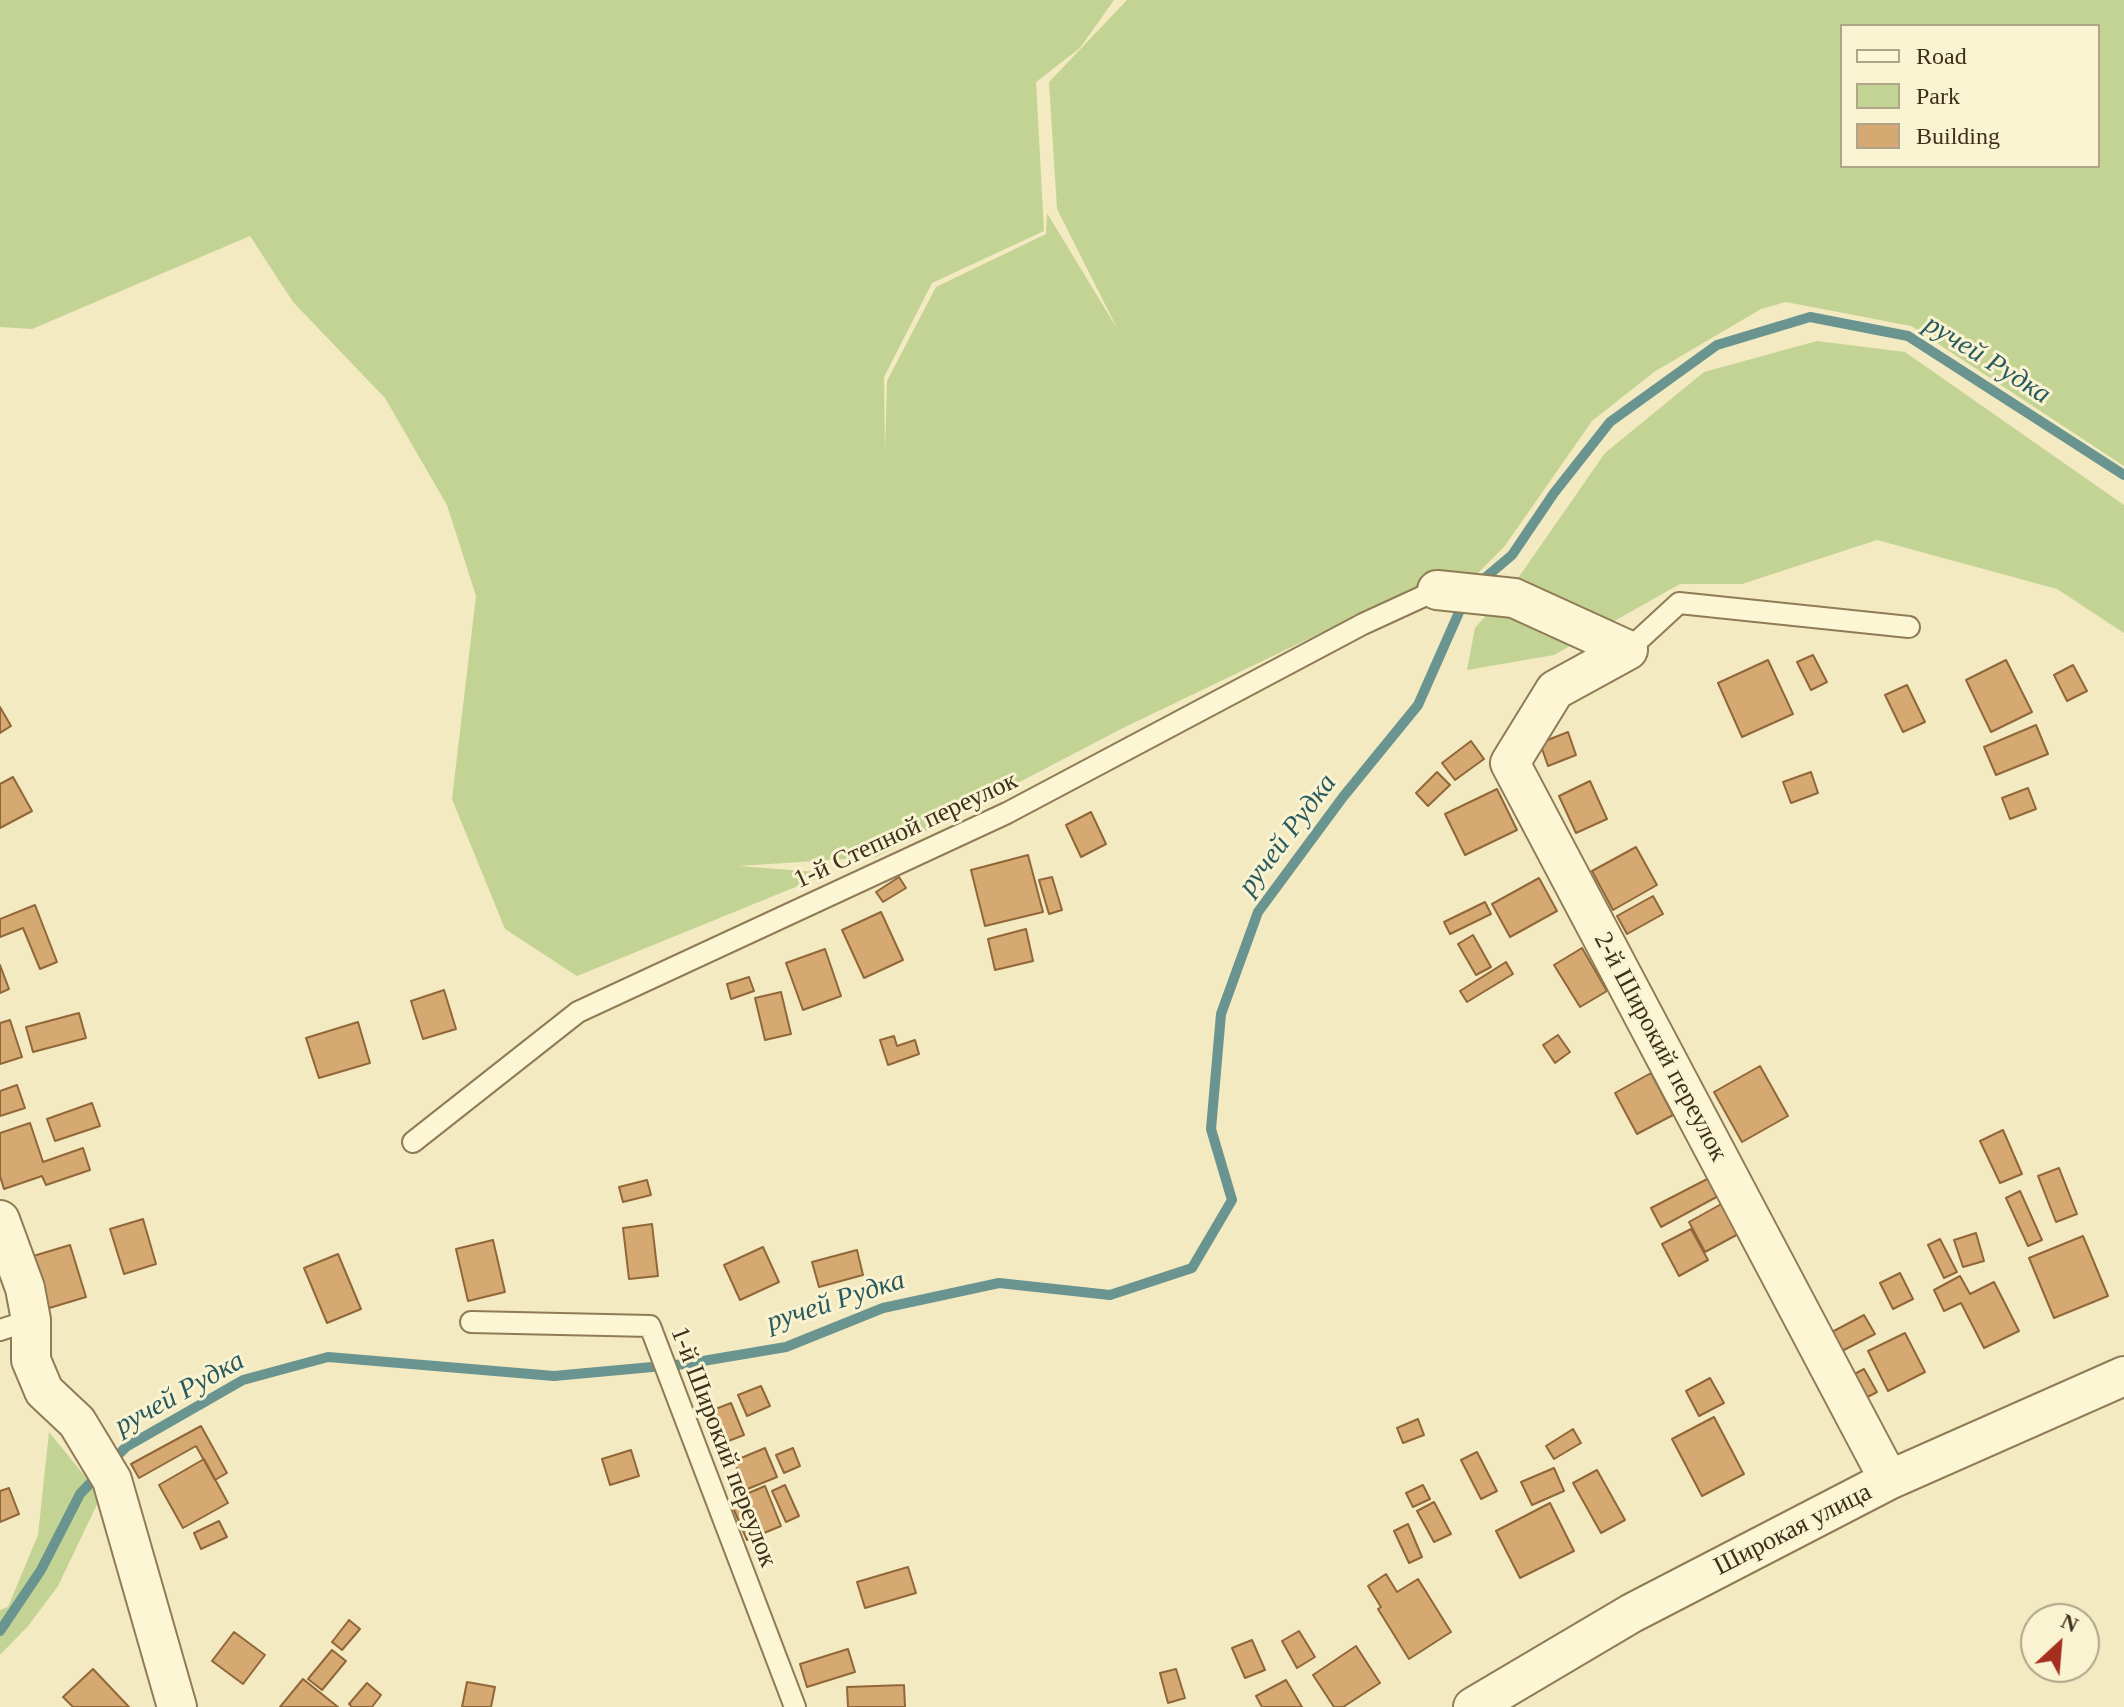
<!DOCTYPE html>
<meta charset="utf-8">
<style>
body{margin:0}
#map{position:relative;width:2124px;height:1707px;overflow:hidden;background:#f3eac1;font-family:Georgia,serif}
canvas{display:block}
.legend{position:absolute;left:1840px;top:24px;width:260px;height:144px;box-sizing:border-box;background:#f9f3d1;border:2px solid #aea589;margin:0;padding:10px 14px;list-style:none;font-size:24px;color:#3d301c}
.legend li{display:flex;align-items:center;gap:16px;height:40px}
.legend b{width:40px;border:2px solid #aea589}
.north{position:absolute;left:2020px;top:1603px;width:80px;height:80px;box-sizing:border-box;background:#f9f3d1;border:2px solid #aea589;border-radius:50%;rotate:26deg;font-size:22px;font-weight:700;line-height:32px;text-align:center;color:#3d301c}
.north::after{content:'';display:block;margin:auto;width:28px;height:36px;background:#a52f1f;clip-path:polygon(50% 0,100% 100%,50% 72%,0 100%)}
</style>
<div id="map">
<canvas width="2124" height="1707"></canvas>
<ul class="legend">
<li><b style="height:10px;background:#fdf6d5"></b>Road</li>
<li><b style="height:22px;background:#c3d393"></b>Park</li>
<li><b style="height:22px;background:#d6a872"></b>Building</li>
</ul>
<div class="north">N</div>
</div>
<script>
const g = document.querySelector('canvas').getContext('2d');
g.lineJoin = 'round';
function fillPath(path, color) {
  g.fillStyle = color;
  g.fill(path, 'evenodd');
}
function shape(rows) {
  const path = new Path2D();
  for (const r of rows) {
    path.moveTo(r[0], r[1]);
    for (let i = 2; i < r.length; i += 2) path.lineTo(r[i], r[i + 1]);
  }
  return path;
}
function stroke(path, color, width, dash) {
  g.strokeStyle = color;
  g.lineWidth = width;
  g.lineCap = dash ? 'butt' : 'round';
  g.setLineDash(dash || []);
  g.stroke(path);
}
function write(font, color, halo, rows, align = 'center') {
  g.font = font + ' Georgia,serif';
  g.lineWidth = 6;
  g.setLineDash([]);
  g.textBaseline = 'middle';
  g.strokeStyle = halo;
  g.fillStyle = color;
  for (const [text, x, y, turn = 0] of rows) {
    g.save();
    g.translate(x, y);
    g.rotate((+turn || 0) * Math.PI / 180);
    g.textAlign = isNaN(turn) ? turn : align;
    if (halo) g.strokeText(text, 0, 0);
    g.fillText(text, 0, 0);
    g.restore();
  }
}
const green = shape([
 [0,0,1114,0,1080,48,1036,82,1044,231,932,283,884,377,885,452,887,381,936,287,1046,234,1047,213,1118,330,1057,209,1049,82,1127,0,2124,0,2124,466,1911,326,1786,302,1761,309,1654,372,1592,421,1504,547,1473,578,1442,577,1356,616,1123,728,876,857,739,866,830,873,577,976,505,929,452,799,476,596,447,505,385,398,293,302,250,236,32,329,0,327],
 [1842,26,2098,26,2098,166,1842,166],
 [1817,341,1905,352,2124,505,2124,633,2057,589,1877,540,1742,584,1680,584,1554,655,1467,670,1475,628,1516,581,1605,453,1704,372],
 [49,1432,101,1496,58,1586,28,1626,0,1655,0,1610,8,1607,38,1535]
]);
const stream = shape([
 [1479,583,1512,555,1554,493,1610,422,1717,345,1810,317,1908,336,2124,475],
 [110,1463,126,1447,243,1380,328,1357,554,1376,685,1364,786,1347,883,1308,999,1283,1110,1295,1192,1268,1232,1200,1211,1129,1221,1014,1258,912,1343,797,1418,705,1464,601],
 [0,1631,41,1570,80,1494,99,1474]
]);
const building = shape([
 [1813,655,1827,682,1811,690,1797,662,1813,655],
 [1768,660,1793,714,1742,737,1718,683,1768,660],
 [2006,660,2032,712,1991,732,1966,680,2006,660],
 [2073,665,2087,691,2067,701,2054,675,2073,665],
 [1907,685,1925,722,1903,732,1885,695,1907,685],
 [0,707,11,726,0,733,0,707],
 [2036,725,2048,754,1996,775,1984,747,2036,725],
 [1568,732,1576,755,1548,766,1540,743,1568,732],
 [1471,741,1484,759,1455,780,1442,763,1471,741],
 [1437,772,1450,785,1428,806,1416,793,1437,772],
 [1811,772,1818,793,1791,803,1783,782,1811,772],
 [13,777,32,811,0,828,0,784,13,777],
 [1590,781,1607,819,1576,833,1559,796,1590,781],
 [2028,788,2036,809,2010,819,2002,798,2028,788],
 [1497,789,1517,830,1465,855,1445,814,1497,789],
 [1091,812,1106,844,1081,857,1066,825,1091,812],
 [1636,847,1657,885,1613,910,1592,871,1636,847],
 [1028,855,1043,912,985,926,971,870,1028,855],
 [899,877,906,888,883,902,876,892,899,877],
 [1052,877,1062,910,1049,914,1039,880,1052,877],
 [1539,878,1557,911,1510,937,1492,904,1539,878],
 [1653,896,1663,914,1627,934,1617,916,1653,896],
 [1485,902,1491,914,1450,934,1444,922,1485,902],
 [35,905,57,962,40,969,23,928,0,937,0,919,35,905],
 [881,912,903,960,864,978,842,930,881,912],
 [1026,929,1033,961,995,970,988,939,1026,929],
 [1473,935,1491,967,1476,975,1458,944,1473,935],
 [1582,948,1607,991,1580,1007,1554,965,1582,948],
 [825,949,841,996,803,1010,786,963,825,949],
 [1506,962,1513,974,1467,1002,1460,991,1506,962],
 [0,965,9,989,0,993,0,965],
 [749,977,754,991,731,999,727,984,749,977],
 [444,990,456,1029,423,1039,411,1001,444,990],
 [781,992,791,1034,765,1040,755,998,781,992],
 [79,1013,86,1038,33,1052,26,1027,79,1013],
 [10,1020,22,1057,0,1064,0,1023,10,1020],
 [358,1022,370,1063,319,1078,306,1038,358,1022],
 [1558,1035,1570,1052,1555,1063,1543,1045,1558,1035],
 [894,1036,897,1046,915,1040,919,1054,888,1065,880,1040,894,1036],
 [1760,1066,1788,1116,1742,1142,1714,1092,1760,1066],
 [1651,1073,1673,1115,1637,1134,1615,1093,1651,1073],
 [17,1085,25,1108,0,1116,0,1091,17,1085],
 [92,1103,100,1126,55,1141,47,1119,92,1103],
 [30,1123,43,1162,83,1148,90,1170,46,1185,42,1176,4,1189,0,1176,0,1133,30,1123],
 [2003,1130,2022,1174,2000,1183,1980,1141,2003,1130],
 [2059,1168,2077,1214,2056,1222,2038,1176,2059,1168],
 [1713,1176,1722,1194,1661,1227,1651,1208,1713,1176],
 [647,1180,651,1195,623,1202,619,1187,647,1180],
 [2020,1191,2042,1240,2028,1246,2006,1198,2020,1191],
 [1725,1202,1742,1232,1705,1252,1689,1222,1725,1202],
 [143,1219,156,1264,124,1274,110,1229,143,1219],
 [652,1224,658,1276,629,1279,623,1228,652,1224],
 [1691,1229,1708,1260,1679,1276,1662,1244,1691,1229],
 [1976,1233,1984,1261,1963,1267,1954,1240,1976,1233],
 [2083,1236,2108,1296,2054,1318,2029,1258,2083,1236],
 [1940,1239,1957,1272,1944,1278,1928,1245,1940,1239],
 [493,1240,505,1292,468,1301,456,1249,493,1240],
 [70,1245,86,1297,46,1309,30,1257,70,1245],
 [763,1247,779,1282,740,1300,724,1265,763,1247],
 [857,1250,863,1275,819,1287,812,1262,857,1250],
 [338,1254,361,1309,327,1323,304,1268,338,1254],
 [1900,1273,1913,1299,1893,1309,1880,1283,1900,1273],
 [1960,1276,1970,1294,1994,1282,2019,1331,1984,1348,1961,1303,1944,1311,1934,1290,1960,1276],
 [1864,1315,1875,1334,1842,1351,1832,1332,1864,1315],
 [1905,1333,1925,1372,1888,1391,1868,1351,1905,1333],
 [1864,1369,1877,1392,1860,1401,1847,1378,1864,1369],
 [1710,1378,1724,1403,1699,1416,1686,1391,1710,1378],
 [761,1386,770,1406,747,1416,738,1395,761,1386],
 [731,1403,744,1435,718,1445,705,1413,731,1403],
 [1714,1417,1744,1474,1702,1496,1672,1439,1714,1417],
 [1418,1419,1424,1435,1403,1443,1397,1428,1418,1419],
 [201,1426,227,1473,215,1480,196,1446,139,1478,131,1464,201,1426],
 [1573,1429,1581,1443,1554,1459,1546,1446,1573,1429],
 [765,1448,777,1477,745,1490,734,1461,765,1448],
 [793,1448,800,1466,784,1473,776,1455,793,1448],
 [631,1450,639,1476,610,1485,602,1459,631,1450],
 [1477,1452,1497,1491,1481,1499,1461,1460,1477,1452],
 [204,1459,228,1503,183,1528,159,1485,204,1459],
 [1554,1468,1564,1491,1532,1505,1521,1482,1554,1468],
 [1597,1470,1625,1520,1601,1533,1573,1483,1597,1470],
 [785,1485,799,1516,786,1522,772,1491,785,1485],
 [1423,1485,1430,1499,1413,1507,1406,1493,1423,1485],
 [765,1486,781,1526,747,1540,730,1501,765,1486],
 [9,1488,19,1514,0,1522,0,1491,9,1488],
 [1434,1502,1451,1534,1434,1542,1417,1511,1434,1502],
 [1550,1503,1574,1551,1520,1578,1496,1531,1550,1503],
 [219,1521,227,1537,201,1549,194,1533,219,1521],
 [1408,1524,1422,1557,1409,1563,1394,1531,1408,1524],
 [908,1567,916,1593,865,1608,857,1582,908,1567],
 [1386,1574,1397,1592,1418,1579,1451,1632,1409,1659,1378,1609,1381,1607,1368,1586,1386,1574],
 [349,1620,360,1629,342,1650,332,1642,349,1620],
 [1299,1631,1315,1657,1297,1668,1282,1641,1299,1631],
 [234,1632,265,1655,243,1684,212,1661,234,1632],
 [1252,1640,1265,1670,1245,1678,1232,1648,1252,1640],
 [1356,1646,1380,1683,1343,1707,1334,1707,1313,1675,1356,1646],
 [848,1649,855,1672,807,1687,800,1664,848,1649],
 [332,1650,346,1661,322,1690,308,1679,332,1650],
 [93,1669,129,1707,73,1707,63,1697,93,1669],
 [1176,1669,1185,1698,1168,1703,1160,1673,1176,1669],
 [303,1679,338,1707,280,1707,303,1679],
 [1286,1680,1302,1707,1262,1707,1256,1696,1286,1680],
 [467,1682,495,1687,491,1707,462,1707,467,1682],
 [367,1683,381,1695,372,1707,352,1707,349,1704,367,1683],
 [904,1685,905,1707,848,1707,847,1687,904,1685]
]);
const service = shape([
 [1628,650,1679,603,1909,627],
 [413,1142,578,1012,1007,813,1363,624,1437,590],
 [471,1322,650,1326,795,1707],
 [0,1330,31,1320]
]);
const minor = shape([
 [1437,590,1514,598,1628,650],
 [1628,650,1555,690,1510,763,1889,1480],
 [0,1220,25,1288,31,1320,31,1360,44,1391,77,1422,112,1480,177,1707],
 [1473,1707,1632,1613,1889,1480,2124,1376]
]);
const streetNames = [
 ["1-й Степной переулок",906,831,-25],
 ["2-й Широкий переулок",1660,1047,62],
 ["1-й Широкий переулок",723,1447,69],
 ["Широкая улица",1793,1530,-27]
];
const waterNames = [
 ["ручей Рудка",1987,360,32],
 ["ручей Рудка",1288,835,-53],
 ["ручей Рудка",836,1302,-18],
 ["ручей Рудка",180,1394,-29]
];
fillPath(green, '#c3d393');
stroke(stream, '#69948f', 10);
fillPath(building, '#d6a872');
stroke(building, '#916739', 2);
stroke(service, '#8f7b56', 24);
stroke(minor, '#8f7b56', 42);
stroke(service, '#fdf6d5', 20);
stroke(minor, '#fdf6d5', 38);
write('26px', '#3d301c', '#f9f3d1', streetNames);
write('italic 28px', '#295b5e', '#f9f3d1', waterNames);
</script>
